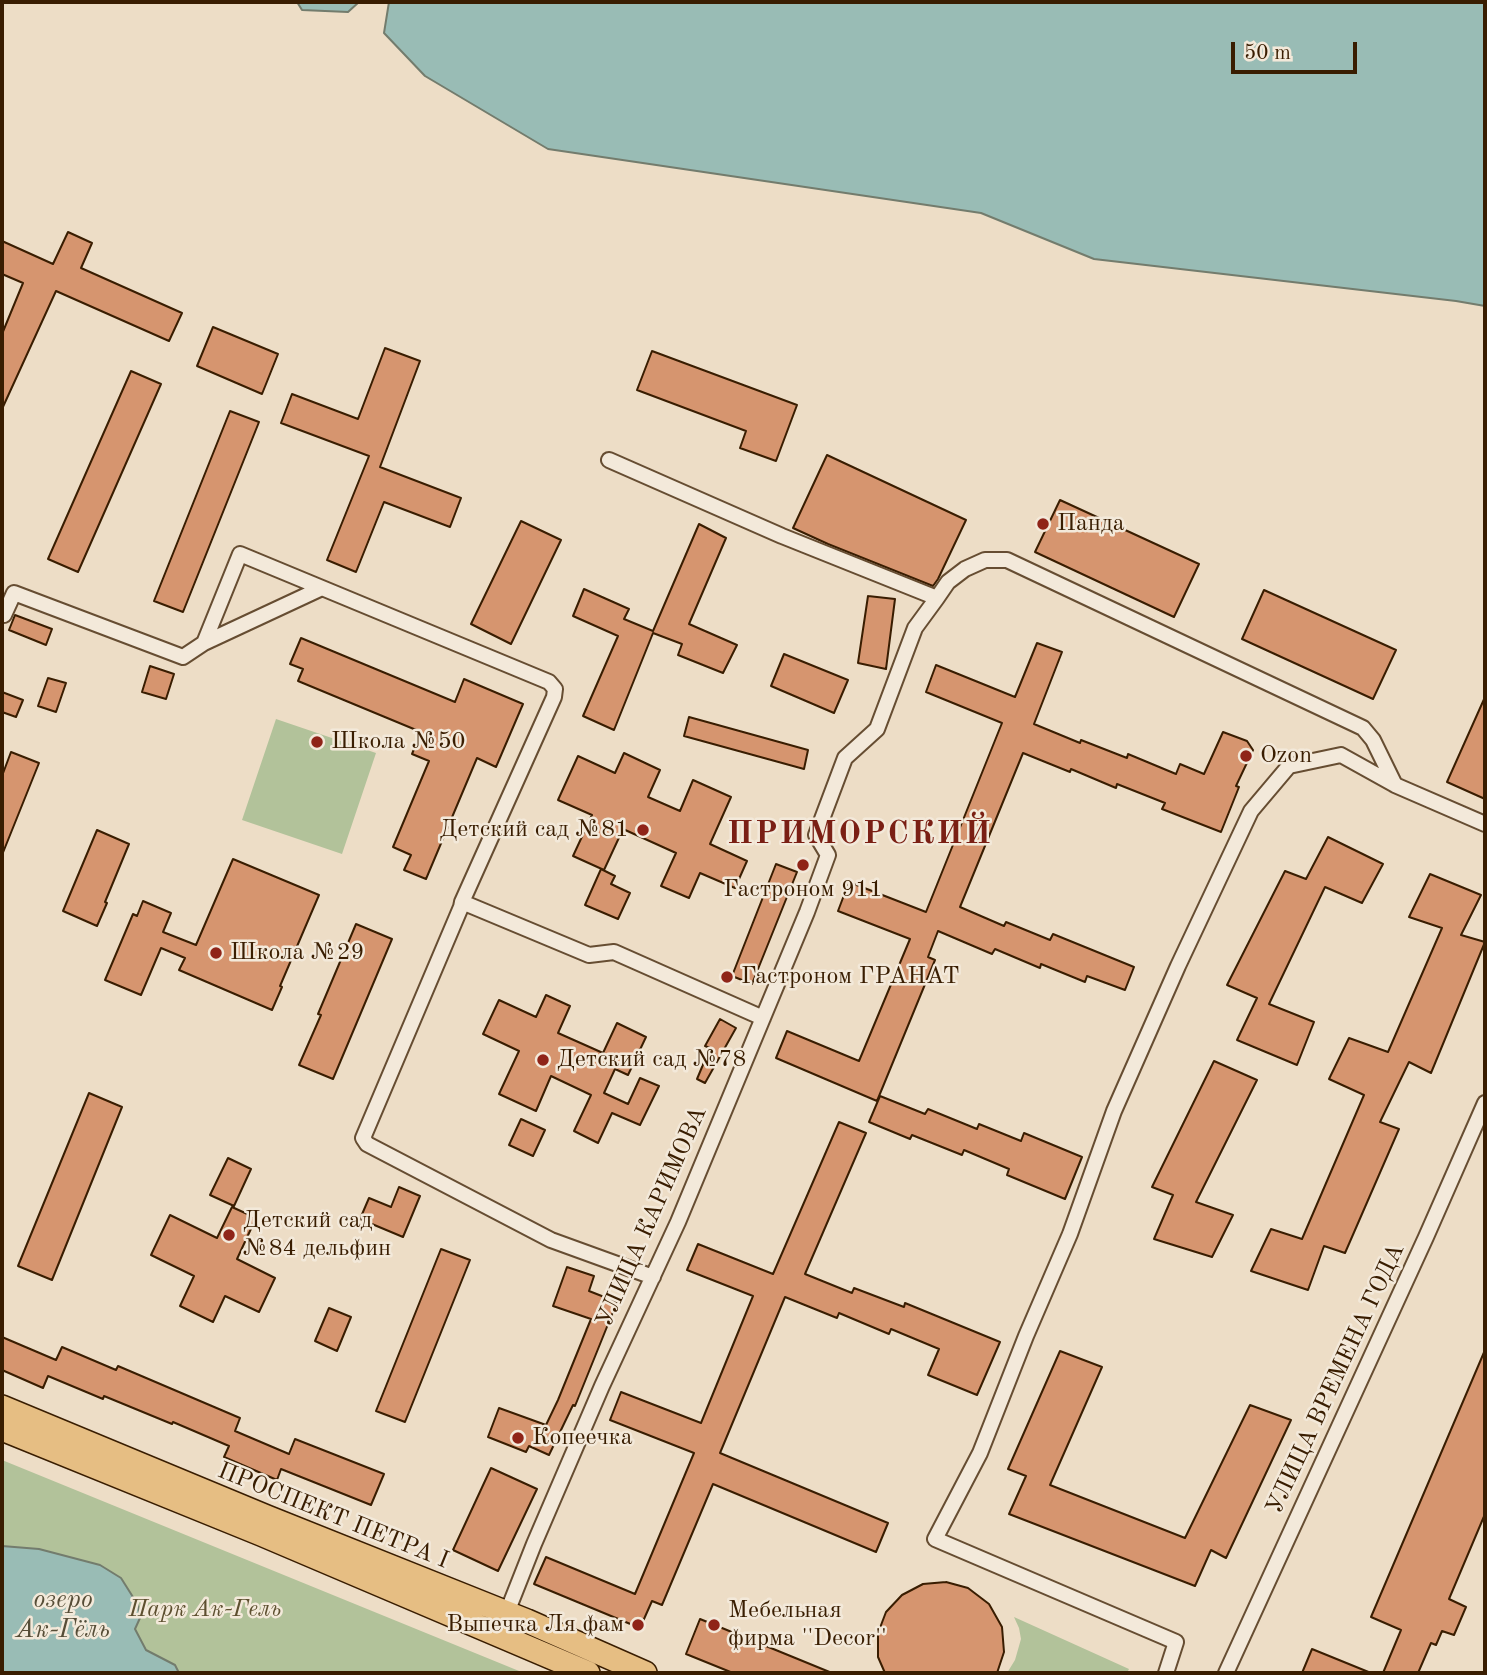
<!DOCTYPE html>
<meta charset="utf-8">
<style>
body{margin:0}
#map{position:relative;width:1487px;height:1675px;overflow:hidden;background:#edddc6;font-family:"Old Standard TT",serif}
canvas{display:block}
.frame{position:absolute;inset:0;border:4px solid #391d01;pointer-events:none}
.scale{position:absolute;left:1231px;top:42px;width:126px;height:32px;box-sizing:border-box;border:4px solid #391d01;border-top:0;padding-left:9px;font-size:21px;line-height:24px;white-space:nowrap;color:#391d01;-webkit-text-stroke:5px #f3e9da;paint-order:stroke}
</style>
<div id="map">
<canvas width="1487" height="1675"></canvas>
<div class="frame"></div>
<div class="scale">50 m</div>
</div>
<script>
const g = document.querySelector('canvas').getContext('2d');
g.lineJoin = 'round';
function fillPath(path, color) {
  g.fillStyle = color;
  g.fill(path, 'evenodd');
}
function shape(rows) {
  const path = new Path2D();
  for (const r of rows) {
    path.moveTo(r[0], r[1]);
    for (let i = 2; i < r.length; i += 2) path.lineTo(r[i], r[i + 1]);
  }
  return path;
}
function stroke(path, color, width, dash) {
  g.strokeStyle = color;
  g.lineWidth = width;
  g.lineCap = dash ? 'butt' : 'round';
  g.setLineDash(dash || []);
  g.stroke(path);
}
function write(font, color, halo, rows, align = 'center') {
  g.font = font + ' "Old Standard TT",serif';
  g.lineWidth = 5;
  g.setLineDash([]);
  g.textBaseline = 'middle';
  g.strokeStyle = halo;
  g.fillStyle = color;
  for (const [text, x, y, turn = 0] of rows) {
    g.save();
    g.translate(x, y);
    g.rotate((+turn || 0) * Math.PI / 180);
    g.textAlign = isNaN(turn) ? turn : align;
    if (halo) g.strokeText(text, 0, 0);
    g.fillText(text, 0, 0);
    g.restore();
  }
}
const green = shape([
 [276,719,376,753,342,854,242,820],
 [2,1460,524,1673,179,1673,175,1665,146,1650,135,1629,140,1618,138,1605,121,1578,100,1565,39,1549,2,1546],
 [1014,1617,1129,1669,1127,1673,1007,1673,1015,1660,1021,1639,1019,1628]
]);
const water = shape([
 [297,2,359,2,348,12,302,10,297,2],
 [389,2,1485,2,1485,306,1456,301,1094,259,981,213,548,149,425,76,384,33,389,2],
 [2,1546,39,1549,100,1565,121,1578,138,1605,140,1618,135,1629,146,1650,175,1665,179,1673,2,1673,2,1546]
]);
const building = shape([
 [68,232,92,243,81,268,182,313,169,341,56,291,2,409,2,334,23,283,2,274,2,241,53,264,68,232],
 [213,327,278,354,262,394,197,366,213,327],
 [385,348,420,361,380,467,461,498,450,527,384,502,356,572,327,560,369,456,281,423,292,394,358,419,385,348],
 [652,351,797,405,776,461,740,448,746,431,637,390,652,351],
 [131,371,161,384,78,572,48,559,131,371],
 [230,411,259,422,183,612,154,601,230,411],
 [827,455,966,520,938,579,933,586,828,544,793,528,827,455],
 [1060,500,1199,564,1174,617,1035,552,1060,500],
 [521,521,561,540,511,644,471,624,521,521],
 [699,524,726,538,689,624,737,645,723,673,678,655,682,644,653,633,614,730,583,716,618,636,573,616,584,589,629,609,624,619,653,631,699,524],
 [1264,590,1396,650,1373,699,1242,639,1264,590],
 [868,596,895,599,886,669,858,663,868,596],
 [15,615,52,629,46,645,9,630,15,615],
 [301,638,455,702,464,679,523,704,496,767,477,758,426,879,404,870,411,855,393,847,429,761,412,754,421,732,298,681,303,669,290,664,301,638],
 [1037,643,1062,652,1034,724,1080,743,1081,740,1127,758,1128,754,1176,774,1180,764,1204,774,1223,732,1247,741,1253,750,1236,786,1239,787,1221,832,1162,809,1165,803,1117,784,1116,788,1071,769,1070,772,1023,753,960,907,1004,926,1006,922,1050,940,1053,934,1134,967,1125,990,1087,976,1085,982,1041,964,1040,968,995,949,992,954,938,931,928,957,935,960,877,1101,776,1058,787,1031,859,1061,910,939,838,911,849,882,926,912,1002,723,926,692,936,665,1015,697,1037,643],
 [784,654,848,680,834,713,771,686,784,654],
 [150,666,174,674,166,699,142,692,150,666],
 [48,678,66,683,56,712,38,706,48,678],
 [2,692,23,700,16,717,2,712,2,692],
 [1485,697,1485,799,1447,782,1485,697],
 [689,717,808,750,804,769,684,736,689,717],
 [11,752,39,763,2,855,2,776,11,752],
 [624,753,660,770,648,797,680,811,693,780,731,797,710,844,747,861,735,888,700,873,689,898,661,886,676,853,623,829,604,870,573,856,592,815,558,800,578,756,615,773,624,753],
 [97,830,129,844,105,902,107,903,97,926,63,911,97,830],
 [1328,837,1383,864,1362,903,1325,887,1269,1004,1314,1022,1297,1065,1237,1040,1257,998,1227,985,1285,871,1306,879,1328,837],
 [233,859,319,895,280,986,282,987,272,1010,179,970,185,958,161,948,141,995,105,980,133,914,137,916,143,901,171,913,163,932,196,945,233,859],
 [776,864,797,872,752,984,732,976,776,864],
 [601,869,615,876,611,884,630,893,618,919,585,905,601,869],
 [1430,874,1481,895,1461,935,1485,942,1431,1073,1409,1062,1380,1122,1399,1129,1345,1253,1324,1246,1308,1290,1251,1271,1271,1229,1302,1239,1364,1095,1329,1079,1349,1038,1388,1052,1442,928,1409,917,1430,874],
 [356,924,392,939,333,1079,299,1065,321,1015,318,1014,356,924],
 [546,995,570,1006,558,1033,603,1053,617,1023,646,1037,628,1075,615,1069,604,1093,628,1104,640,1078,659,1086,640,1125,612,1113,598,1143,574,1131,591,1095,551,1076,536,1111,499,1094,519,1051,483,1034,499,1000,536,1017,546,995],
 [720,1019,736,1028,705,1083,697,1079,710,1048,705,1046,720,1019],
 [1214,1061,1257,1080,1196,1202,1233,1215,1212,1257,1154,1239,1173,1195,1152,1187,1214,1061],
 [89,1093,122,1107,52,1280,18,1266,89,1093],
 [880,1096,925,1114,928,1109,977,1129,979,1124,1021,1141,1024,1133,1082,1157,1065,1199,1007,1175,1009,1169,964,1150,962,1155,912,1135,910,1139,869,1122,880,1096],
 [521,1119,545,1130,533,1156,509,1145,521,1119],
 [839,1122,866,1133,805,1274,852,1293,854,1288,904,1307,905,1303,1000,1342,977,1395,928,1375,939,1349,891,1329,889,1334,839,1313,837,1318,785,1297,720,1453,888,1523,876,1552,713,1484,662,1605,652,1601,640,1628,534,1584,546,1557,635,1594,694,1453,610,1420,621,1392,701,1423,753,1296,687,1270,698,1244,773,1274,839,1122],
 [228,1158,251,1169,234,1206,210,1195,228,1158],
 [399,1187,420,1196,403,1237,360,1219,369,1198,391,1207,399,1187],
 [232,1207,256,1218,237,1259,275,1278,259,1312,225,1296,213,1322,180,1306,194,1276,151,1255,170,1215,217,1238,232,1207],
 [441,1249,470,1260,405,1422,376,1411,441,1249],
 [567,1267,594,1276,589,1291,617,1302,575,1406,573,1405,549,1455,529,1446,526,1452,488,1437,499,1408,546,1425,558,1400,591,1319,553,1306,567,1267],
 [329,1308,351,1317,337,1351,315,1341,329,1308],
 [2,1337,56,1360,62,1347,116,1370,118,1366,240,1418,235,1431,289,1454,295,1439,384,1474,371,1505,281,1469,277,1480,224,1457,229,1446,173,1422,172,1424,104,1396,103,1399,48,1376,43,1388,2,1370,2,1337],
 [1485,1350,1485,1514,1449,1599,1466,1607,1454,1635,1442,1631,1436,1645,1431,1643,1418,1673,1383,1673,1401,1630,1371,1617,1485,1350],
 [1060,1351,1102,1367,1050,1485,1185,1538,1250,1405,1291,1420,1226,1558,1211,1550,1195,1586,1009,1514,1026,1476,1008,1469,1060,1351],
 [491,1468,537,1489,498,1571,453,1550,491,1468],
 [946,1582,968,1588,989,1604,1002,1627,1004,1652,997,1673,885,1673,878,1657,878,1633,886,1612,902,1595,923,1584,946,1582],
 [700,1619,832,1673,733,1673,686,1654,700,1619],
 [1312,1649,1371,1673,1302,1673,1312,1649]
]);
const street = shape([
 [609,460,782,536,937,598,948,582,965,569,985,560,1007,560,1363,728,1373,740,1395,785,1485,824],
 [2,614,4,615,14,593,183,657,204,643,322,588],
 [204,643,240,554,549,682,555,689,554,697,462,902,461,907,363,1138,367,1144,551,1240,653,1277],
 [462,902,589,955,614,952,763,1018],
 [504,1620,534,1544,602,1386,678,1222,807,912,828,855,816,835,845,758,877,729,915,628,937,598],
 [1166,1673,1176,1642,935,1539,980,1453,1026,1336,1070,1234,1114,1111,1178,966,1251,811,1289,766,1341,755,1395,785],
 [1226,1673,1426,1237,1485,1103]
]);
const primary = shape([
 [2,1407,267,1517,527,1621,645,1673],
 [2,1429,261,1534,588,1673]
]);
const markers = [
 [1043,524,7,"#8f2418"],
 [317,742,7,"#8f2418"],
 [1246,756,7,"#8f2418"],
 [643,830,7,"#8f2418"],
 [803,865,7,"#8f2418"],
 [216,953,7,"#8f2418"],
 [727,977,7,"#8f2418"],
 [543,1060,7,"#8f2418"],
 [229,1235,7,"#8f2418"],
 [518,1438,7,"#8f2418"],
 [638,1625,7,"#8f2418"],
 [714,1625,7,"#8f2418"]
];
const poiNames = [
 ["Панда",1057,524],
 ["Школа №50",331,742],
 ["Ozon",1260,756],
 ["Детский сад №81",629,830,"right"],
 ["Гастроном 911",803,890,"center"],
 ["Школа №29",230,953],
 ["Гастроном ГРАНАТ",741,977],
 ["Детский сад №78",557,1060],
 ["Детский сад",243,1221],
 ["№84 дельфин",243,1249],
 ["Копеечка",532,1438],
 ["Мебельная",728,1611],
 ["фирма ''Decor''",728,1639],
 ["Выпечка Ля фам",624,1625,"right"]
];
const streetNames = [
 ["УЛИЦА КАРИМОВА",652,1217,-66],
 ["УЛИЦА ВРЕМЕНА ГОДА",1336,1379,-65],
 ["ПРОСПЕКТ ПЕТРА I",333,1516,22]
];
const parkNames = [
 ["Парк Ак-Гель",205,1610]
];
const waterNames = [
 ["озеро",63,1600],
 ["Ак-Гёль",63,1630]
];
const districtNames = [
 ["ПРИМОРСКИЙ",860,835]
];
fillPath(green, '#b2c29a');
fillPath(water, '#99bcb5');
stroke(water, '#737c6d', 2);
fillPath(building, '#d6956f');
stroke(building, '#391d01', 2);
stroke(street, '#664d32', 18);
stroke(primary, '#391d01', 26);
stroke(street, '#f3e9da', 14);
stroke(primary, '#e6be83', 23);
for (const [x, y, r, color] of markers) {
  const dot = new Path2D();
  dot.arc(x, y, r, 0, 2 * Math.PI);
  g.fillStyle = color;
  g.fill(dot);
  stroke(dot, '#f3e9da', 2.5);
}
write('24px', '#391d01', '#f3e9da', poiNames, 'left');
write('24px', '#391d01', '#f3e9da', streetNames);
write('italic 24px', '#5d4f2f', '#f3e9da', parkNames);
write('italic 26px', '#564d37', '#f3e9da', waterNames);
g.letterSpacing = '2px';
write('bold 32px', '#7a1f14', '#f3e9da', districtNames);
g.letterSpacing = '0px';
</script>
